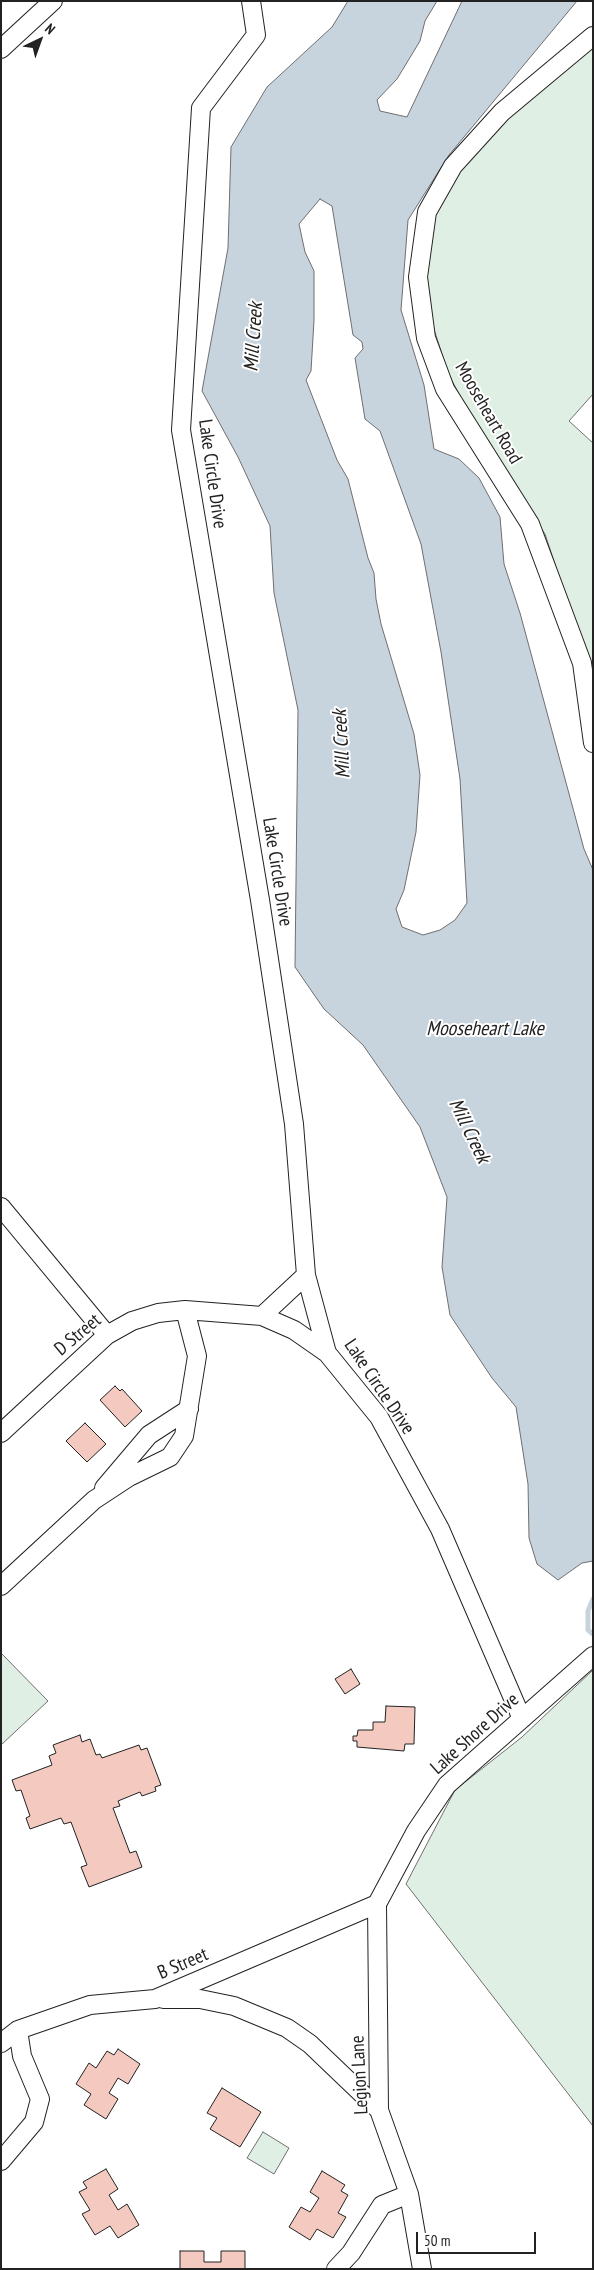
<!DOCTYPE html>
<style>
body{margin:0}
#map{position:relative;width:594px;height:2270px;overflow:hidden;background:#fff;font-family:"PT Sans Narrow",sans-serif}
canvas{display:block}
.frame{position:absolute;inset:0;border:2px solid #222;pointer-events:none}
.north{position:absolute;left:15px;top:15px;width:50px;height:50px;-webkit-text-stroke:4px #fff;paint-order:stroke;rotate:42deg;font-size:14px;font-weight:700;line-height:20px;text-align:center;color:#222}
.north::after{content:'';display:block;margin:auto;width:18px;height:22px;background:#222;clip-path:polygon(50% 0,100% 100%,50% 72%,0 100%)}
.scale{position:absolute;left:416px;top:2232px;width:120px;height:22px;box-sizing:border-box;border:2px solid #222;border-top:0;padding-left:6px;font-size:15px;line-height:18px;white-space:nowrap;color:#222;-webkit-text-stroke:4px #fff;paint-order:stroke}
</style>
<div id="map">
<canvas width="594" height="2270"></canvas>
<div class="frame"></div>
<div class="north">N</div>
<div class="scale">50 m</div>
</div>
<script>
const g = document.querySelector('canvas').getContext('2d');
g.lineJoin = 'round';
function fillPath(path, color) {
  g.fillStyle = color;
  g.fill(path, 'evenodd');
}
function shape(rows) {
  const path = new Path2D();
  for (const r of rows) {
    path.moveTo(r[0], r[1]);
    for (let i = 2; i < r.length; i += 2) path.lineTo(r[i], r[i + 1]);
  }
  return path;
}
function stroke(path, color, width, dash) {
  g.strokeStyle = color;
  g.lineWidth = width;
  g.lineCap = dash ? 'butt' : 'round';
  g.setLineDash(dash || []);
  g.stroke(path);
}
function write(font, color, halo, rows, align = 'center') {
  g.font = font + ' "PT Sans Narrow",sans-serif';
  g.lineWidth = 4;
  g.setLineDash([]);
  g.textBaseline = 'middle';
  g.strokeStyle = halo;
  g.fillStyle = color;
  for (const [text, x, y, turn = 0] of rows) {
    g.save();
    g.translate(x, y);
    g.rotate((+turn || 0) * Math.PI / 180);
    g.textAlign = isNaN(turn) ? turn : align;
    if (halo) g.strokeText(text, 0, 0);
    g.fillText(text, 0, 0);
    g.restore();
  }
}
const green = shape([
 [593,47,593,394,569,421,593,443,593,704,584,652,545,534,484,442,448,373,425,301,428,254,435,210,463,164,513,111,593,47],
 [1,1653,48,1701,1,1745,1,1653],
 [593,1670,593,2126,406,1884,455,1790,522,1737,593,1670],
 [263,2132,289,2148,274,2174,247,2158,263,2132]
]);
const water = shape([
 [348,1,437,1,425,21,420,41,397,79,377,100,380,111,407,117,462,1,577,1,449,155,408,220,401,310,424,385,434,449,459,459,479,478,500,517,504,564,520,613,584,849,593,870,593,1561,582,1563,558,1580,537,1564,529,1538,528,1484,516,1407,492,1378,450,1315,442,1267,447,1197,420,1127,363,1045,324,1009,295,967,298,710,274,593,270,526,238,457,202,391,228,248,231,147,267,87,332,27,348,1],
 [320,199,332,206,353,335,362,342,363,349,355,358,365,419,380,431,421,544,441,652,460,779,467,903,455,920,440,930,423,935,402,927,396,909,404,890,416,832,420,775,414,734,381,624,376,599,374,573,368,558,348,479,337,460,306,380,311,371,314,320,314,271,305,252,299,224,320,199]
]);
const stream = shape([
 [593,1599,588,1611,588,1630,593,1634]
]);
const building = shape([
 [115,1386,120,1391,122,1389,142,1411,125,1427,100,1400,115,1386],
 [85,1423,106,1444,87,1462,66,1441,85,1423],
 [351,1669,360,1684,345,1694,335,1679,351,1669],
 [386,1706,415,1707,414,1744,405,1744,404,1751,357,1747,357,1741,353,1741,353,1736,357,1736,358,1730,373,1730,373,1722,385,1722,386,1706],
 [80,1735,82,1742,90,1739,96,1755,100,1754,102,1758,139,1745,141,1750,147,1748,161,1785,155,1787,156,1791,142,1796,140,1792,118,1801,120,1806,113,1808,130,1853,136,1851,142,1867,89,1887,81,1867,87,1865,71,1822,64,1824,61,1818,30,1829,26,1818,30,1816,21,1790,16,1791,12,1780,52,1765,49,1756,56,1753,53,1745,80,1735],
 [118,2049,140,2064,128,2084,118,2078,109,2093,118,2099,106,2119,84,2105,91,2094,76,2084,89,2063,96,2068,107,2051,114,2055,118,2049],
 [222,2088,261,2112,240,2147,210,2129,217,2118,207,2113,222,2088],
 [106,2169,118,2189,109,2195,118,2210,127,2204,139,2225,118,2238,110,2226,95,2235,82,2214,90,2210,79,2192,87,2188,83,2182,106,2169],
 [322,2171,345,2185,341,2191,348,2195,338,2213,346,2217,333,2238,317,2229,310,2240,289,2227,301,2207,310,2212,319,2198,310,2192,322,2171],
 [180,2251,204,2251,204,2262,221,2262,221,2251,245,2251,245,2269,180,2269,180,2251]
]);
const minor = shape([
 [251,1,256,35,201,108,181,430,260,900,294,1124,306,1275,327,1353,379,1417,440,1529,522,1719],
 [593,36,502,112,453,166,427,212,418,277,426,338,445,389,530,524,582,663,593,743],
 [1,49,53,1],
 [1,1207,107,1335],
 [262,1316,294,1330,327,1353],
 [1,1433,107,1335,132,1321,158,1313,185,1310,262,1316,306,1275],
 [104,1488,149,1435,189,1409],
 [1,1586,94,1500,129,1477,170,1457,184,1436,197,1356,185,1310],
 [163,1999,200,1999,234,2006,287,2028,310,2044,379,2110],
 [1,2043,18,2030,90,2005,155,1999,377,1904],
 [1,2161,34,2122,40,2099,22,2056,18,2030],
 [336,2269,351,2253,382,2205,409,2194],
 [422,2269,409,2194,379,2110,377,1904,416,1831,447,1785,593,1656]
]);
const streetNames = [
 ["Mooseheart Road",488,413,60],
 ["Lake Circle Drive",212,474,82],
 ["Lake Circle Drive",277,872,81],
 ["D Street",78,1335,-40],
 ["Lake Circle Drive",379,1387,56],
 ["Lake Shore Drive",475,1734,-42],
 ["B Street",183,1964,-23],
 ["Legion Lane",360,2075,-93]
];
const waterNames = [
 ["Mill Creek",254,337,-86],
 ["Mill Creek",342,744,-93],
 ["Mooseheart Lake",485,1029],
 ["Mill Creek",469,1131,64]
];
fillPath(green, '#e0efe3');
stroke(green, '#6f6f6f', 1);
fillPath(water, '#c7d3dd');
stroke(water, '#6f6f6f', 1);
stroke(stream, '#c7d3dd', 5);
fillPath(building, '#f3c9c0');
stroke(building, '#222', 1);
stroke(minor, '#222', 20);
stroke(minor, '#fff', 18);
write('19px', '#222', '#fff', streetNames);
write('italic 20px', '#222', '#fff', waterNames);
</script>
